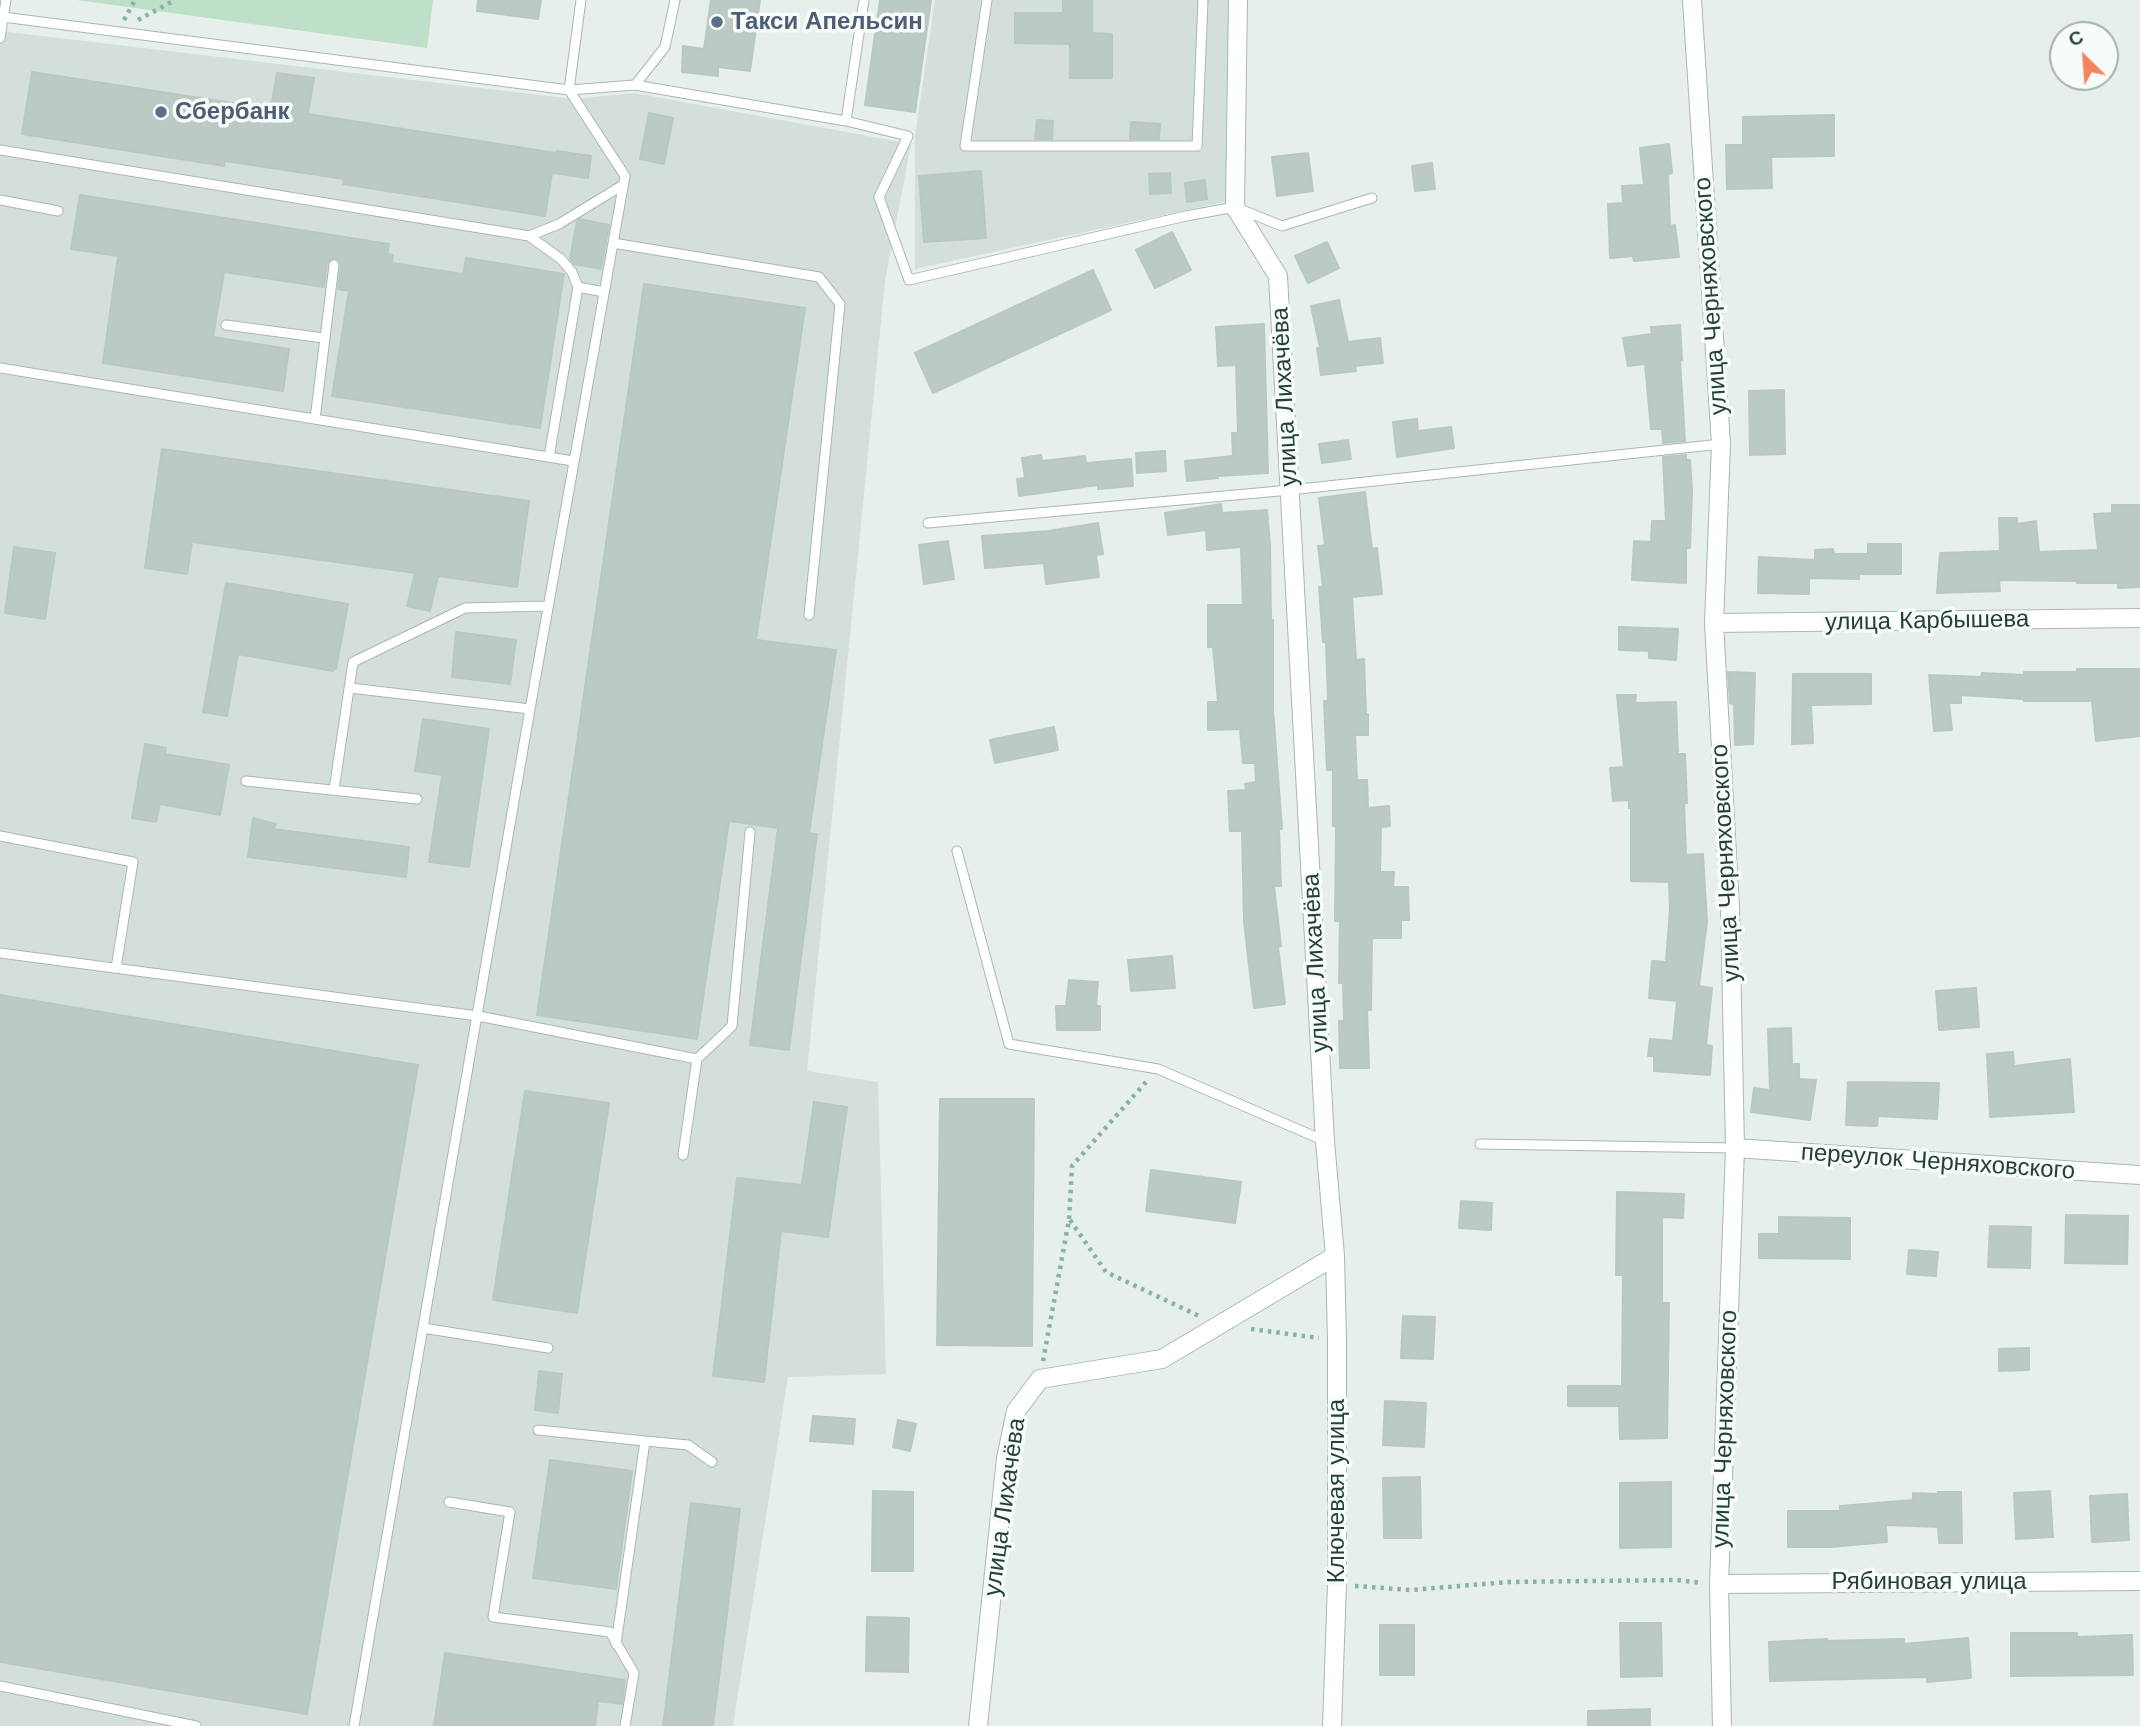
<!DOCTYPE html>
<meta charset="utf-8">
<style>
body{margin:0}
#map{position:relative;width:2140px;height:1726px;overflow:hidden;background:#e6efeb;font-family:"Work Sans",sans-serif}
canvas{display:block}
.north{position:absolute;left:2049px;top:21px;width:70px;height:70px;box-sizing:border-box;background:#f7fbf9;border:2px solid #a3b1ad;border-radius:50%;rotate:335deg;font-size:19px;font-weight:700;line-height:28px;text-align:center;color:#24423a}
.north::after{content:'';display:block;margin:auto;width:24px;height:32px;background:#f4845f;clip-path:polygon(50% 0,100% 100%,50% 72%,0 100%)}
</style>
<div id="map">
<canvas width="2140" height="1726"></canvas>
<div class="north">С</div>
</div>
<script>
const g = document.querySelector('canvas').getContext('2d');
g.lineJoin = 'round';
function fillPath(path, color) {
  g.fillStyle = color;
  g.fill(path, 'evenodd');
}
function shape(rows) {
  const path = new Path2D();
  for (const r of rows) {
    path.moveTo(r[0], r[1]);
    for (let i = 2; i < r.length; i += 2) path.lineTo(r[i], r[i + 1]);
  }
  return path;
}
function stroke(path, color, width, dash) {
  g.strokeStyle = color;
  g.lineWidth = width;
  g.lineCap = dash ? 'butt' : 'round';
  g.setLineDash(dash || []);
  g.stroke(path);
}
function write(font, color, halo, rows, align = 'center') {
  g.font = font + ' "Work Sans",sans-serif';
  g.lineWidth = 7;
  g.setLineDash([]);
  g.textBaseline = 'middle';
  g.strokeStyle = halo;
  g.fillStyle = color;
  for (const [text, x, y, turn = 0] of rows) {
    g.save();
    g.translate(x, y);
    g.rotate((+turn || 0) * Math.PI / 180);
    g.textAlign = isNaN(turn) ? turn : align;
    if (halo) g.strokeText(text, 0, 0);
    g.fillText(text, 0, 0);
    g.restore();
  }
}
const built = shape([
 [935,0,1232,0,1228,201,915,269,915,136],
 [0,31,574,99,635,93,911,144,885,281,807,1071,878,1082,886,1374,788,1377,733,1726,0,1726]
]);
const green = shape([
 [77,0,433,0,427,48]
]);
const building = shape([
 [478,0,541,0,538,19,477,11,478,0],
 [711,0,760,0,750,71,718,67,718,76,682,72,683,46,704,49,711,0],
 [880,0,931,0,915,112,865,105,880,0],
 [1063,0,1092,0,1092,33,1112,34,1112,78,1070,78,1070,44,1015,43,1015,13,1063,13,1063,0],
 [32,72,271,109,277,73,314,78,308,114,556,153,557,151,591,156,588,178,552,173,545,216,343,184,344,179,225,161,224,166,22,134,32,72],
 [649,113,673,118,664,164,640,159,649,113],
 [1834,115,1834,156,1771,157,1772,188,1727,189,1726,145,1743,145,1743,117,1834,115],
 [1037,120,1053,121,1052,139,1035,139,1037,120],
 [1131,122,1160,124,1159,139,1130,139,1131,122],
 [1669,144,1672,173,1668,174,1670,226,1675,225,1679,257,1634,261,1633,256,1610,258,1608,204,1623,203,1622,186,1644,185,1640,148,1669,144],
 [1308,153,1313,191,1277,196,1272,157,1308,153],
 [1432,163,1435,189,1415,191,1412,166,1432,163],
 [981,171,986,238,924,242,919,176,981,171],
 [1170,173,1171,193,1150,194,1149,174,1170,173],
 [1205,180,1207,199,1187,202,1185,183,1205,180],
 [80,195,389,244,387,254,393,255,392,263,463,274,466,258,564,274,540,428,332,396,349,291,338,289,341,265,336,258,331,259,327,263,324,287,224,272,213,337,289,349,283,391,103,363,118,256,71,249,80,195],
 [580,219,609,225,601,269,574,264,570,259,577,221,580,219],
 [1172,232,1191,270,1155,288,1136,250,1172,232],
 [1327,242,1339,268,1308,283,1295,256,1327,242],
 [1093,270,1111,310,933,393,915,353,1093,270],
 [644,284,805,308,756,640,836,650,809,833,817,834,789,1050,750,1045,778,828,729,821,697,1039,537,1015,644,284],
 [1339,300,1348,342,1380,338,1383,363,1355,366,1356,371,1321,375,1317,348,1320,348,1311,306,1339,300],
 [1264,324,1268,473,1218,476,1218,478,1187,481,1185,461,1233,456,1232,433,1238,433,1236,365,1218,366,1216,327,1264,324],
 [1680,325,1682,360,1680,360,1685,441,1663,443,1662,429,1651,429,1645,364,1628,366,1623,338,1652,334,1651,327,1680,325],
 [1784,390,1785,454,1750,455,1749,391,1784,390],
 [1417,419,1418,431,1451,427,1454,448,1397,457,1393,422,1417,419],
 [1348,440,1351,459,1322,463,1319,444,1348,440],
 [162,449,529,501,517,587,438,576,430,611,407,606,415,573,192,542,187,574,145,568,162,449],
 [1165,451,1166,471,1137,473,1136,453,1165,451],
 [1041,455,1042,461,1085,456,1086,463,1131,459,1133,486,1098,489,1098,485,1019,496,1017,479,1025,478,1022,458,1041,455],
 [1686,455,1686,460,1690,460,1692,491,1690,548,1686,548,1686,583,1632,580,1634,541,1651,542,1652,521,1666,521,1663,457,1686,455],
 [1365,492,1372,549,1377,548,1382,594,1352,597,1356,660,1364,659,1366,714,1368,714,1368,735,1355,735,1357,780,1367,780,1368,808,1389,806,1390,826,1381,827,1380,872,1394,872,1393,887,1408,887,1409,920,1401,920,1401,938,1372,938,1371,1010,1367,1010,1369,1068,1340,1068,1339,1021,1344,1021,1343,983,1339,983,1340,921,1335,921,1336,826,1333,826,1333,770,1327,770,1324,701,1328,701,1326,642,1323,642,1319,587,1323,587,1318,546,1325,545,1319,498,1365,492],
 [1221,504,1222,513,1267,510,1270,545,1271,620,1273,620,1273,709,1282,829,1279,829,1281,886,1274,886,1281,946,1278,947,1285,1004,1254,1008,1244,922,1242,831,1230,831,1228,791,1246,790,1245,784,1256,782,1255,763,1243,763,1240,729,1208,730,1208,702,1218,702,1213,647,1208,647,1208,605,1243,605,1241,547,1207,550,1206,530,1168,535,1165,513,1221,504],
 [2112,505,2140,505,2140,587,2118,588,2118,583,2077,583,2077,581,1999,580,2000,591,1937,593,1940,553,2000,551,1999,518,2017,518,2017,524,2036,521,2039,552,2098,550,2094,514,2112,513,2112,505],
 [1098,523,1103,554,1096,555,1099,577,1046,584,1044,563,985,568,982,536,1049,531,1098,523],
 [948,541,954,579,924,584,919,545,948,541],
 [1868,544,1901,544,1901,574,1859,574,1859,579,1809,578,1809,594,1758,593,1759,557,1815,560,1815,550,1833,549,1834,554,1868,554,1868,544],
 [14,547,55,553,45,619,5,613,14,547],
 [226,583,348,604,336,669,334,668,333,671,238,654,227,716,203,712,226,583],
 [1619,627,1678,629,1676,660,1649,658,1649,651,1619,650,1619,627],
 [456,632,516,640,510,684,452,677,456,632],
 [2077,669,2140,669,2140,736,2096,741,2092,701,2024,701,2024,699,1961,695,1961,703,1949,703,1952,730,1934,731,1929,675,1981,677,1982,673,2024,675,2024,672,2077,672,2077,669],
 [1728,672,1755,673,1753,744,1735,745,1734,704,1730,703,1728,672],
 [1793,674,1871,674,1871,704,1811,705,1813,743,1792,744,1793,674],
 [1617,695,1636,695,1635,703,1676,702,1678,754,1685,754,1687,803,1684,803,1686,855,1703,854,1707,922,1699,986,1712,988,1706,1045,1712,1046,1710,1075,1654,1071,1654,1056,1648,1056,1650,1039,1673,1041,1677,1001,1649,998,1652,961,1666,962,1670,909,1669,882,1631,881,1631,808,1629,808,1629,800,1613,801,1610,768,1624,767,1617,695],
 [423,719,489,729,469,867,429,862,442,775,415,771,423,719],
 [1054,727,1058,750,995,763,990,740,1054,727],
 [145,744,166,748,165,754,229,765,220,815,160,804,156,822,132,818,145,744],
 [253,818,276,824,273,829,409,847,406,877,248,857,253,818],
 [1172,956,1175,988,1131,991,1128,960,1172,956],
 [1069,980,1098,982,1096,1006,1100,1006,1100,1030,1057,1030,1056,1006,1066,1006,1069,980],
 [1976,988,1979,1027,1939,1030,1936,991,1976,988],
 [0,995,418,1065,307,1714,0,1662,0,995],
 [1791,1028,1792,1064,1799,1064,1799,1079,1816,1080,1810,1120,1751,1112,1754,1088,1770,1090,1768,1029,1791,1028],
 [2013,1052,2014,1066,2070,1059,2074,1112,1990,1117,1987,1054,2013,1052],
 [1848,1082,1939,1083,1937,1119,1878,1116,1877,1126,1846,1125,1848,1082],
 [525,1091,609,1103,577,1313,493,1300,525,1091],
 [940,1099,1034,1099,1032,1346,937,1345,940,1099],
 [814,1102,847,1107,828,1237,781,1231,764,1382,713,1376,737,1178,802,1185,814,1102],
 [1151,1170,1241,1182,1235,1223,1146,1211,1151,1170],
 [1617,1192,1684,1194,1683,1218,1662,1217,1662,1303,1669,1303,1667,1438,1620,1439,1619,1406,1568,1406,1568,1386,1622,1386,1623,1275,1616,1275,1617,1192],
 [1461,1201,1492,1203,1491,1230,1459,1228,1461,1201],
 [2066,1215,2128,1216,2127,1264,2065,1263,2066,1215],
 [1779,1217,1850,1218,1850,1259,1759,1258,1759,1234,1779,1234,1779,1217],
 [1990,1226,2031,1227,2030,1268,1988,1267,1990,1226],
 [1909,1250,1938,1252,1936,1276,1907,1274,1909,1250],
 [1403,1316,1435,1317,1433,1359,1401,1358,1403,1316],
 [2029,1348,2029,1370,1999,1371,1999,1349,2029,1348],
 [539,1371,562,1374,558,1413,535,1410,539,1371],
 [1385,1401,1426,1403,1424,1447,1383,1445,1385,1401],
 [813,1416,855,1419,853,1444,810,1441,813,1416],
 [898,1420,916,1424,910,1451,893,1447,898,1420],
 [550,1460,632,1471,616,1589,533,1578,550,1460],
 [1420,1477,1421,1538,1384,1538,1383,1478,1420,1477],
 [1671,1482,1671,1547,1620,1548,1620,1483,1671,1482],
 [873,1491,913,1492,913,1571,872,1571,873,1491],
 [2050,1491,2053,1537,2016,1539,2014,1493,2050,1491],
 [1938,1492,1961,1492,1962,1543,1939,1543,1938,1527,1886,1525,1887,1542,1830,1547,1788,1547,1788,1511,1840,1511,1840,1506,1913,1500,1913,1493,1938,1494,1938,1492],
 [2127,1494,2129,1540,2092,1542,2090,1496,2127,1494],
 [691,1503,740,1509,713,1726,663,1726,691,1503],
 [867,1617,909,1618,908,1672,866,1671,867,1617],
 [1620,1623,1661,1623,1662,1676,1621,1677,1620,1623],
 [1380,1625,1414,1625,1414,1675,1380,1675,1380,1625],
 [2011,1633,2077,1633,2077,1637,2132,1635,2133,1675,2011,1676,2011,1633],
 [1968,1638,1971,1678,1927,1682,1927,1677,1770,1681,1769,1642,1827,1639,1827,1641,1904,1639,1904,1644,1968,1638],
 [445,1653,625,1680,622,1704,598,1701,595,1726,434,1726,445,1653],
 [1650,1709,1650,1726,1588,1726,1588,1711,1650,1709]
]);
const path = shape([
 [124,20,135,0],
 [138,20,175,0],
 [1070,1220,1106,1272,1199,1316],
 [1251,1329,1319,1338],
 [1043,1361,1069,1220,1072,1166,1146,1082],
 [1355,1586,1411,1590,1508,1582,1677,1580,1703,1583]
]);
const lane = shape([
 [581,0,569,90,635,85,665,47,675,0],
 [864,0,846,121,908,136,879,197,909,280,1186,216,1235,207,1282,226,1372,198],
 [987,0,965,146,1197,146,1203,0],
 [3,17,569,90,625,176,530,709,354,1726],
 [0,38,6,0],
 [635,85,846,121],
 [0,150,529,236,561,259,572,272,578,287],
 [0,200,58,211],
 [529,236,559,224,623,185],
 [613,243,819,277,840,304,809,615],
 [226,325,324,338],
 [0,368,573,461],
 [315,419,334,265],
 [549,457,578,287,604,292],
 [928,523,1290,490,1721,444],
 [350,688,530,709],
 [246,781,417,799],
 [334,790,353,662,465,608,548,606],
 [0,836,133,862,116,968],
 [957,851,1009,1044,1158,1069,1325,1141],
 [0,953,478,1016,697,1059],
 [1480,1144,1735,1148],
 [683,1155,697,1059,732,1026,750,832],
 [423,1328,548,1348],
 [538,1430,645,1441,616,1644],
 [645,1441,688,1445,712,1462],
 [449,1502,510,1512,493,1617,610,1632,634,1673,625,1726],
 [0,1686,196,1726]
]);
const street = shape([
 [1692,0,1721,444,1714,623,1730,908,1735,1148,1719,1584,1722,1726],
 [1714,623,2140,618],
 [1735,1148,2140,1175],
 [1719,1584,2140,1581],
 [978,1726,1006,1458,1016,1411,1040,1379,1162,1359,1335,1256,1325,1141,1278,276,1235,207,1238,0],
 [1332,1726,1337,1584,1337,1341,1335,1256]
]);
const markers = [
 [717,22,7,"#5c6f8a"],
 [161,112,7,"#5c6f8a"]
];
const serviceNames = [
 ["Такси Апельсин",731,22],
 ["Сбербанк",175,112]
];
const streetNames = [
 ["улица Черняховского",1711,296,-94],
 ["улица Лихачёва",1285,397,-93],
 ["улица Карбышева",1927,621,-1],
 ["улица Черняховского",1726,863,-93],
 ["улица Лихачёва",1316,963,-93],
 ["переулок Черняховского",1938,1162,4],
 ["улица Черняховского",1725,1429,-88],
 ["Ключевая улица",1337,1491,-90],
 ["улица Лихачёва",1005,1507,-82],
 ["Рябиновая улица",1929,1582]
];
fillPath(built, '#d4dfda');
fillPath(green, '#bfe0c8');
fillPath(building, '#bbcac4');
stroke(building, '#b8c9c2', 2);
stroke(lane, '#a8b8b2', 11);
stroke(street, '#a8b8b2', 20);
stroke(path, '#86b3a5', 4.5, [3.5, 5]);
stroke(lane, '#fff', 9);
stroke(street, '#fff', 18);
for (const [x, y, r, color] of markers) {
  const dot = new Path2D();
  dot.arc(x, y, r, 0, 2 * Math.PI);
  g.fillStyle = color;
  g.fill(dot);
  stroke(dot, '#f7fbf9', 2.5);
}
write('bold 24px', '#4e5e75', '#f7fbf9', serviceNames, 'left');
write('24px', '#24423a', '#f7fbf9', streetNames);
</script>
